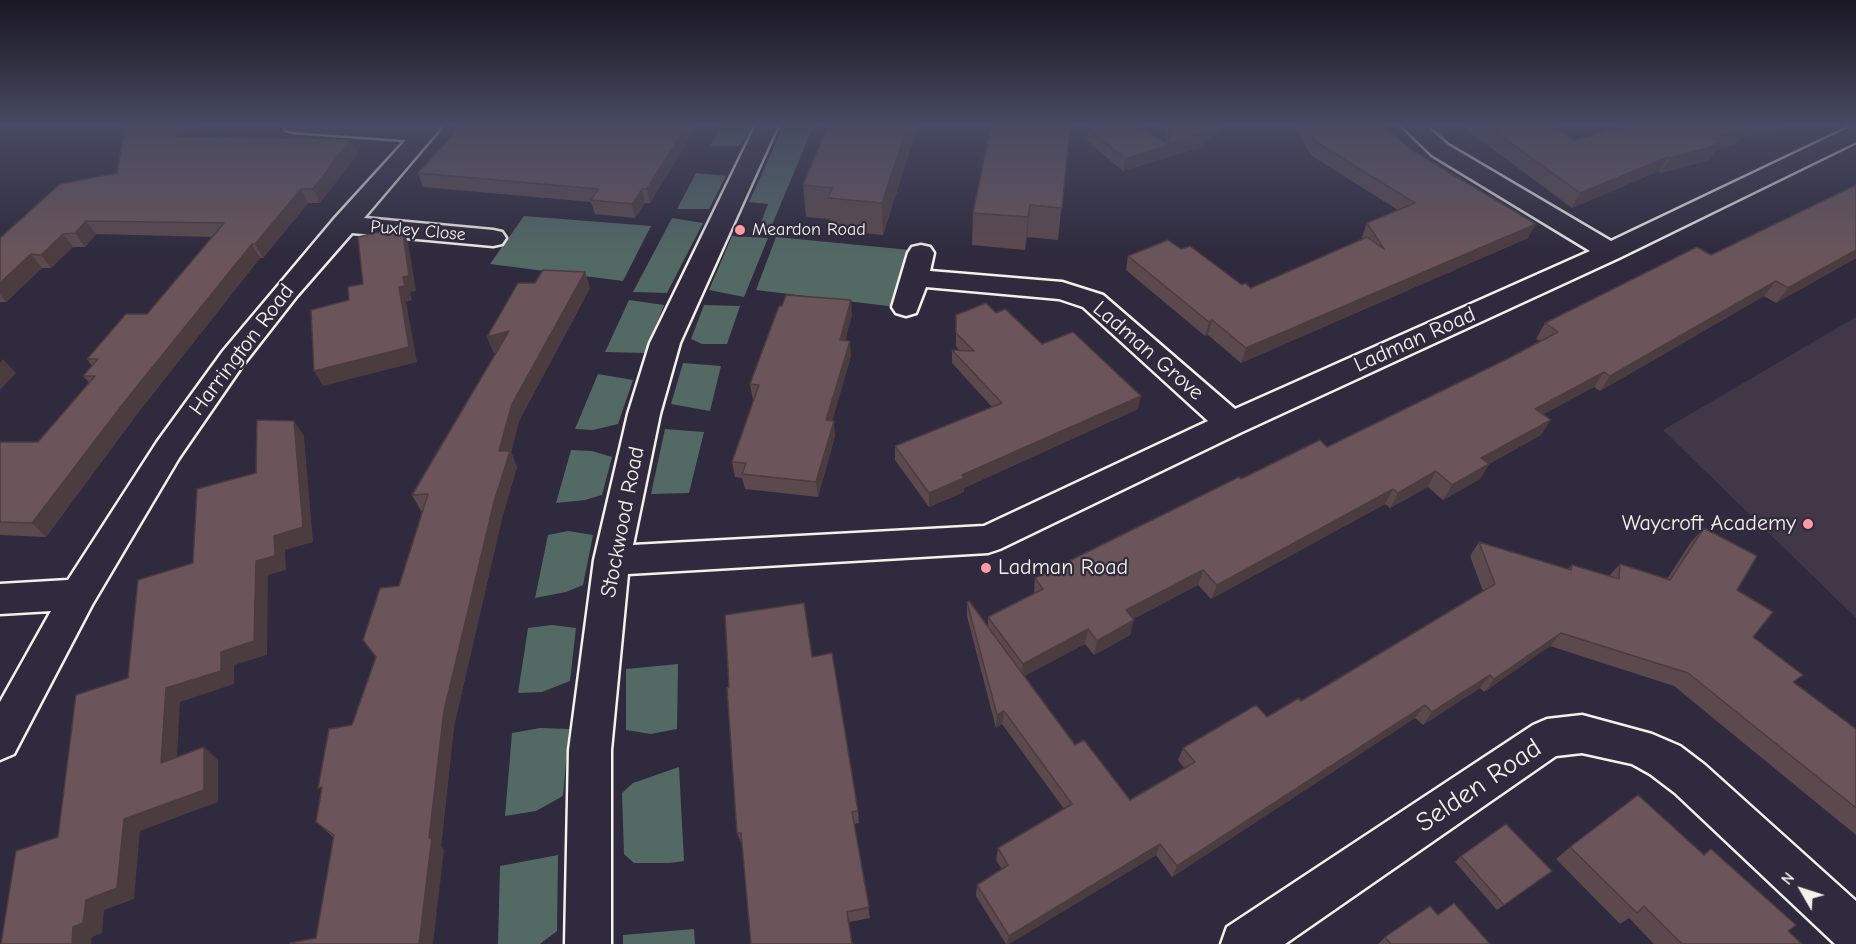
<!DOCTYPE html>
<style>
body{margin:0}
#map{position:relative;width:1856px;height:944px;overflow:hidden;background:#2f2a3d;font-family:"Comic Neue",sans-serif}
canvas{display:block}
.north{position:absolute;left:1772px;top:860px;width:60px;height:60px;-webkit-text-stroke:4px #2f2a3d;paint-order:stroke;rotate:309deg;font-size:16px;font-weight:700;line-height:24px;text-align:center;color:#f4f1e8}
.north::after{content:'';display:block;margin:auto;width:21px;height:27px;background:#f4f1e8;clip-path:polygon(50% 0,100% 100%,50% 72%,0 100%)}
</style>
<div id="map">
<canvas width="1856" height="944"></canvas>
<div class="north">N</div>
</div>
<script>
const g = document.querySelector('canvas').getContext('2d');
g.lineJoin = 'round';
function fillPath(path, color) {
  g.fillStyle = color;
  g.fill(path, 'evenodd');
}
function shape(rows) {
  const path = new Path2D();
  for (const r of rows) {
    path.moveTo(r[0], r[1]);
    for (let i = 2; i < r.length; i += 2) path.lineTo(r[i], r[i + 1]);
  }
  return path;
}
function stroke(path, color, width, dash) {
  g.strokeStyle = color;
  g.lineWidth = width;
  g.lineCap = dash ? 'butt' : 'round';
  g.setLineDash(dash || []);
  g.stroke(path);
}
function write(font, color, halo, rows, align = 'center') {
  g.font = font + ' "Comic Neue",sans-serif';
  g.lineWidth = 4.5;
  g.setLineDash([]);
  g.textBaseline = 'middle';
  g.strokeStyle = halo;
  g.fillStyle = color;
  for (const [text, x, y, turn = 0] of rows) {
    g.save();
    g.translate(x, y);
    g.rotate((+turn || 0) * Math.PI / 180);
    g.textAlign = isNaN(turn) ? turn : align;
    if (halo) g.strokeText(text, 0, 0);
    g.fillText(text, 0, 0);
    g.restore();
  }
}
const built = shape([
 [1856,317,1856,618,1663,430]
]);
const green = shape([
 [722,125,751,125,740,146,710,146],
 [784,125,814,125,769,232,758,230,768,204,749,202],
 [696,173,726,176,709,209,677,209],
 [524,216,651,226,623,281,490,264],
 [672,218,703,223,667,293,633,292],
 [732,236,768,238,744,297,709,290],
 [776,237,910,250,896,307,756,290],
 [629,300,664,305,645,353,605,352],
 [704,305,740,306,727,344,702,344,691,339],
 [683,363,721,366,710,411,671,404],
 [598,374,633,380,618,424,593,430,575,429],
 [665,429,704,432,689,493,651,494],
 [571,450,592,451,612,457,602,495,585,500,556,503],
 [568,531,593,535,583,585,566,592,535,598,548,535],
 [552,625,576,628,570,681,542,692,518,693,528,628],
 [678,664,677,729,651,734,626,730,626,669],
 [540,728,569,729,563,796,536,811,505,816,512,733],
 [679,767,684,861,670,863,634,863,624,854,622,793,633,783],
 [558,855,557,931,540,944,498,944,500,866],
 [694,929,695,944,623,944,623,935]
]);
const street = shape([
 [283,125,418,127,420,125,443,125,364,218,493,230,502,232,506,238,502,244,493,246,352,233,297,296,243,365,179,458,92,605,14,754,0,760,0,702,51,611,0,614,0,584,68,580,157,442,223,351,334,219,406,140,294,132,286,130,283,125],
 [756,125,778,125,680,343,660,414,633,545,984,526,1208,421,1083,307,1059,299,926,287,916,313,906,316,896,313,892,307,908,253,912,247,921,245,930,247,934,253,930,271,1062,282,1103,295,1235,409,1590,251,1432,155,1401,125,1425,125,1448,145,1611,241,1848,128,1856,126,1856,142,1619,258,1242,432,1000,549,988,553,628,574,611,750,611,944,565,944,569,750,594,560,628,414,650,343,756,125],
 [1582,715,1652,734,1680,746,1705,765,1856,901,1856,944,1835,944,1675,793,1650,774,1632,764,1582,753,1556,756,1285,944,1221,944,1227,927,1533,725,1547,719,1582,715]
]);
const wall = shape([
 [457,125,697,125,650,203,645,203,635,218,595,214,591,202,423,187,418,173,454,133,453,129],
 [918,125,883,235,831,230,830,219,806,217,803,185],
 [1070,125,1058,240,1027,237,1025,250,972,245,973,213],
 [1165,125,1219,125,1217,134,1199,148,1123,171,1087,141,1089,129,1166,143],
 [1295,125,1305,125,1410,149,1528,238,1241,363,1208,335,1205,336,1126,270,1128,256,1181,249,1242,285,1251,288,1363,239,1362,237,1367,223,1398,210,1312,156,1294,127],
 [1464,125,1551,125,1574,140,1738,140,1735,144,1715,150,1709,160,1661,173,1659,171,1572,208,1467,130],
 [182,131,183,137,358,153,320,203,308,203,263,258,260,258,137,414,46,537,0,535,0,442,38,442,89,382,83,376,92,366,87,359,147,314,212,237,96,234,85,247,73,247,51,268,42,268,6,302,0,302,0,238,117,173],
 [1711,255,1856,258,1776,303,1764,296,1600,391,1594,387,1543,414,1541,435,1489,464,1480,479,1443,500,1428,487,1390,508,1385,504,1211,599,1198,585,1133,619,1130,635,1094,655,1085,644,1024,676,1075,745,1130,800,1184,768,1178,760,1183,748,1267,717,1301,701,1483,591,1470,556,1479,542,1568,569,1572,565,1609,576,1620,564,1667,579,1691,542,1704,528,1737,590,1753,637,1794,682,1856,729,1856,835,1674,686,1550,646,1484,692,1480,688,1423,725,1415,718,1172,877,1156,855,1009,944,1006,944,976,896,977,885,1002,869,996,860,998,848,1064,809,1002,724,996,728,967,616,967,602,988,626,988,617,1034,593,1035,578,1241,479,1327,447,1507,359,1540,341,1536,339,1545,323],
 [585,272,590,288,519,421,511,452,517,467,502,518,454,726,441,846,444,850,316,938,334,838,316,822,352,725,376,657,423,511,421,511,412,495,497,352,494,353,487,337,535,283],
 [996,313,1138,409,964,488,964,492,929,507,895,460,895,446,992,407,952,363,952,350,959,350,956,346,956,315],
 [852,315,845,340,851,356,832,421,835,436,818,497,745,489,742,478,735,477,732,462,754,400,753,400,750,384],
 [812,657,858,811,859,823,854,824,870,918,849,922,742,845,737,833],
 [1570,847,1704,854,1711,849,1788,931,1802,944,1654,944,1629,918,1620,924,1556,859],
 [1461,856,1552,871,1497,910,1455,862],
 [1438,915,1490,944,1378,944,1385,937]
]);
const shadedWall = shape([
 [175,125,217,125,182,131,184,150,176,137],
 [687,125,697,125,650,203,647,189],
 [908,125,918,125,883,235,882,203],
 [1214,125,1219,125,1217,134,1199,148,1166,158,1169,143],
 [1750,125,1791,125,1738,140,1735,144,1715,150,1709,160,1661,173,1670,158,1714,138,1740,128],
 [351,139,358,153,320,203,313,189],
 [1169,145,1166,158,1123,171,1125,159],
 [1668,157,1659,171,1572,208,1580,193],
 [301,189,308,203,263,258,255,244],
 [642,189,645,203,635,218,632,204],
 [1030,205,1027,237,1025,250,1028,217],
 [86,221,96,234,85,247,75,233],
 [1536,224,1528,238,1241,363,1246,348],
 [402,227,408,242,416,291,410,292,412,300,406,302,417,362,323,386,314,371,399,287,403,277],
 [63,234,73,247,51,268,41,255],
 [252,244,260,258,137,414,46,537,32,523,126,400],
 [1856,250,1856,258,1776,303,1788,288],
 [31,254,42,268,6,302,0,294,0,283],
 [585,272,590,288,519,421,511,452,517,467,502,518,454,726,441,846,444,850,433,944,419,944,429,838,444,711,494,502,499,451,512,404],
 [1776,281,1764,296,1600,391,1610,376],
 [851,300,852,315,841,355,840,340],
 [1212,320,1208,335,1205,336,1209,322],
 [509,331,516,348,494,353,487,337],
 [850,341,851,356,828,435,826,420],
 [3,359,16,373,0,390,0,363],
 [1604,372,1594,387,1526,424,1535,409],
 [1141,396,1138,409,964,488,964,492,929,507,929,493,962,475],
 [1551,420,1541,435,1472,473,1481,458],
 [294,421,304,436,313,542,285,550,286,570,268,575,267,655,234,665,234,684,180,702,176,775,161,763,166,688,221,652,256,561,274,536],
 [834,421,835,436,818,497,816,482],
 [1489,464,1480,479,1443,500,1452,485],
 [1436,471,1428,487,1390,508,1398,493],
 [1393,489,1385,504,1211,599,1217,585],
 [1203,570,1198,585,1122,625,1126,610],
 [1134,620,1130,635,1094,655,1097,641],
 [1088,629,1085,644,1021,678,1023,664],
 [1561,633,1550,646,1484,692,1494,679],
 [1490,675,1480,688,1423,725,1432,712],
 [1425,705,1415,718,1172,877,1177,866],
 [1004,711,1002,724,996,728,997,715],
 [204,747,218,760,218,802,140,831,134,899,104,910,102,933,92,937,91,944,72,944,73,927,124,819],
 [1160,844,1156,855,1009,944,1007,944,1009,936],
 [1552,871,1545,877,1497,910,1504,905]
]);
const building = shape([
 [125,125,175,125,176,137,351,139,313,189,301,189,255,244,252,244,126,400,32,523,0,522,0,442,38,442,95,376,83,376,98,359,87,359,126,314,147,314,224,223,86,221,75,233,63,234,41,255,31,254,0,283,0,238,60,184,117,173,125,125],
 [457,125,687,125,647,189,642,189,632,204,591,200,598,189,418,173,457,130,453,129,457,125],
 [828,125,908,125,882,203,828,198,832,188,803,185,828,125],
 [991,125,1070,125,1062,208,1030,205,1028,217,973,213,991,125],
 [1101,125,1136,125,1169,145,1125,159,1089,129,1101,125],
 [1168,125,1214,125,1203,133,1169,143,1168,125],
 [1305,125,1382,125,1410,149,1536,224,1246,348,1212,320,1209,322,1128,256,1168,240,1181,249,1190,246,1242,285,1245,283,1251,288,1367,237,1384,249,1367,223,1415,203,1316,142,1305,125],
 [1486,125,1551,125,1574,140,1632,125,1750,125,1740,128,1744,130,1714,138,1720,141,1715,143,1718,145,1670,158,1668,157,1580,193,1486,125],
 [1856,185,1856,250,1788,288,1776,281,1610,376,1604,372,1535,409,1551,420,1481,458,1489,464,1452,485,1436,471,1398,493,1393,489,1217,585,1203,570,1126,610,1134,620,1097,641,1088,629,1023,664,988,617,1043,589,1035,578,1063,564,1239,477,1241,479,1320,440,1327,447,1507,359,1558,332,1545,323,1697,247,1711,255,1856,185],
 [402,227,409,276,403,277,405,286,399,287,409,347,314,371,311,310,349,300,348,287,363,284,358,237,402,227],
 [543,270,585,272,512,404,499,451,510,451,494,502,444,711,429,838,432,837,419,944,290,944,290,943,316,938,334,835,316,822,322,787,318,788,329,729,352,725,376,657,363,640,380,588,399,586,428,494,412,495,509,331,487,337,518,283,535,283,543,270],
 [786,295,851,300,840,340,850,341,826,420,834,421,816,482,742,474,746,463,732,462,759,385,750,384,779,306,782,306,786,295],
 [986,303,996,313,1005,309,1042,344,1073,332,1141,396,962,475,964,478,929,493,895,446,1002,403,952,350,974,351,956,333,956,315,986,303],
 [257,420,294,421,303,527,274,536,275,556,256,561,254,641,221,652,221,671,166,688,161,763,204,747,204,790,124,819,117,888,86,900,83,923,73,927,72,944,1,944,16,851,58,837,76,695,128,678,138,580,193,563,197,489,256,473,257,420],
 [1704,528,1757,556,1737,590,1773,612,1753,637,1803,675,1793,682,1856,729,1856,808,1688,673,1561,633,1494,679,1490,675,1432,712,1425,705,1177,866,1160,844,1009,936,977,885,1008,865,998,848,1072,804,1004,711,997,715,967,602,969,601,1075,745,1084,740,1130,800,1195,762,1183,748,1256,705,1267,717,1299,698,1301,701,1495,584,1479,542,1571,570,1572,565,1619,579,1620,564,1670,580,1704,528],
 [804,603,812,657,832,653,858,811,852,812,869,907,847,912,852,944,751,944,741,833,737,833,727,688,729,687,725,615,804,603],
 [1638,795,1704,855,1711,849,1796,925,1788,931,1802,944,1682,944,1644,906,1637,913,1570,847,1638,795],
 [1506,824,1552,871,1504,905,1461,856,1506,824],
 [1454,903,1490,944,1391,944,1385,937,1430,906,1438,915,1454,903]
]);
const markers = [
 [740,230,6,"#ff9aa2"],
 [1808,524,6,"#ff9aa2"],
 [986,568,6,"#ff9aa2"]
];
const farPoinames = [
 ["Meardon Road",752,230]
];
const farStreetnames = [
 ["Puxley Close",418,231,5]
];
const streetNames = [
 ["Ladman Road",1415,340,-24],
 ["Harrington Road",242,350,-53],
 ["Ladman Grove",1148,351,41],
 ["Stockwood Road",623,522,-79]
];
const poiNames = [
 ["Waycroft Academy",1796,524],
 ["Ladman Road",998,568,"left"]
];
const nearStreetnames = [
 ["Selden Road",1479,786,-34]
];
fillPath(built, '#413746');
fillPath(green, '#536964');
stroke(street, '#f4f1e8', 5);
fillPath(street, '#2f2a3d');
fillPath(wall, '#5c494d');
fillPath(shadedWall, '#4b3c3f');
fillPath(building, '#6b555a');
stroke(building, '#4b3c3f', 1.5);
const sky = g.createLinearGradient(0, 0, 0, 257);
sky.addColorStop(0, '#1a1722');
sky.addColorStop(0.49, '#474a62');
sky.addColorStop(1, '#474a6200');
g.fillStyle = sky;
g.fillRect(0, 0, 1856, 257);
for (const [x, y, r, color] of markers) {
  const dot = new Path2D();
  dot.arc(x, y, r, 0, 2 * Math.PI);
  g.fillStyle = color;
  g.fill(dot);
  stroke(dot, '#2f2a3d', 2);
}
write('18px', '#f4f1e8', '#2f2a3d', farPoinames, 'left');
write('18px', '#f4f1e8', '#2f2a3d', farStreetnames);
write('22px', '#f4f1e8', '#2f2a3d', streetNames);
write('22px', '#f4f1e8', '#2f2a3d', poiNames, 'right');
write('27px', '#f4f1e8', '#2f2a3d', nearStreetnames);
</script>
